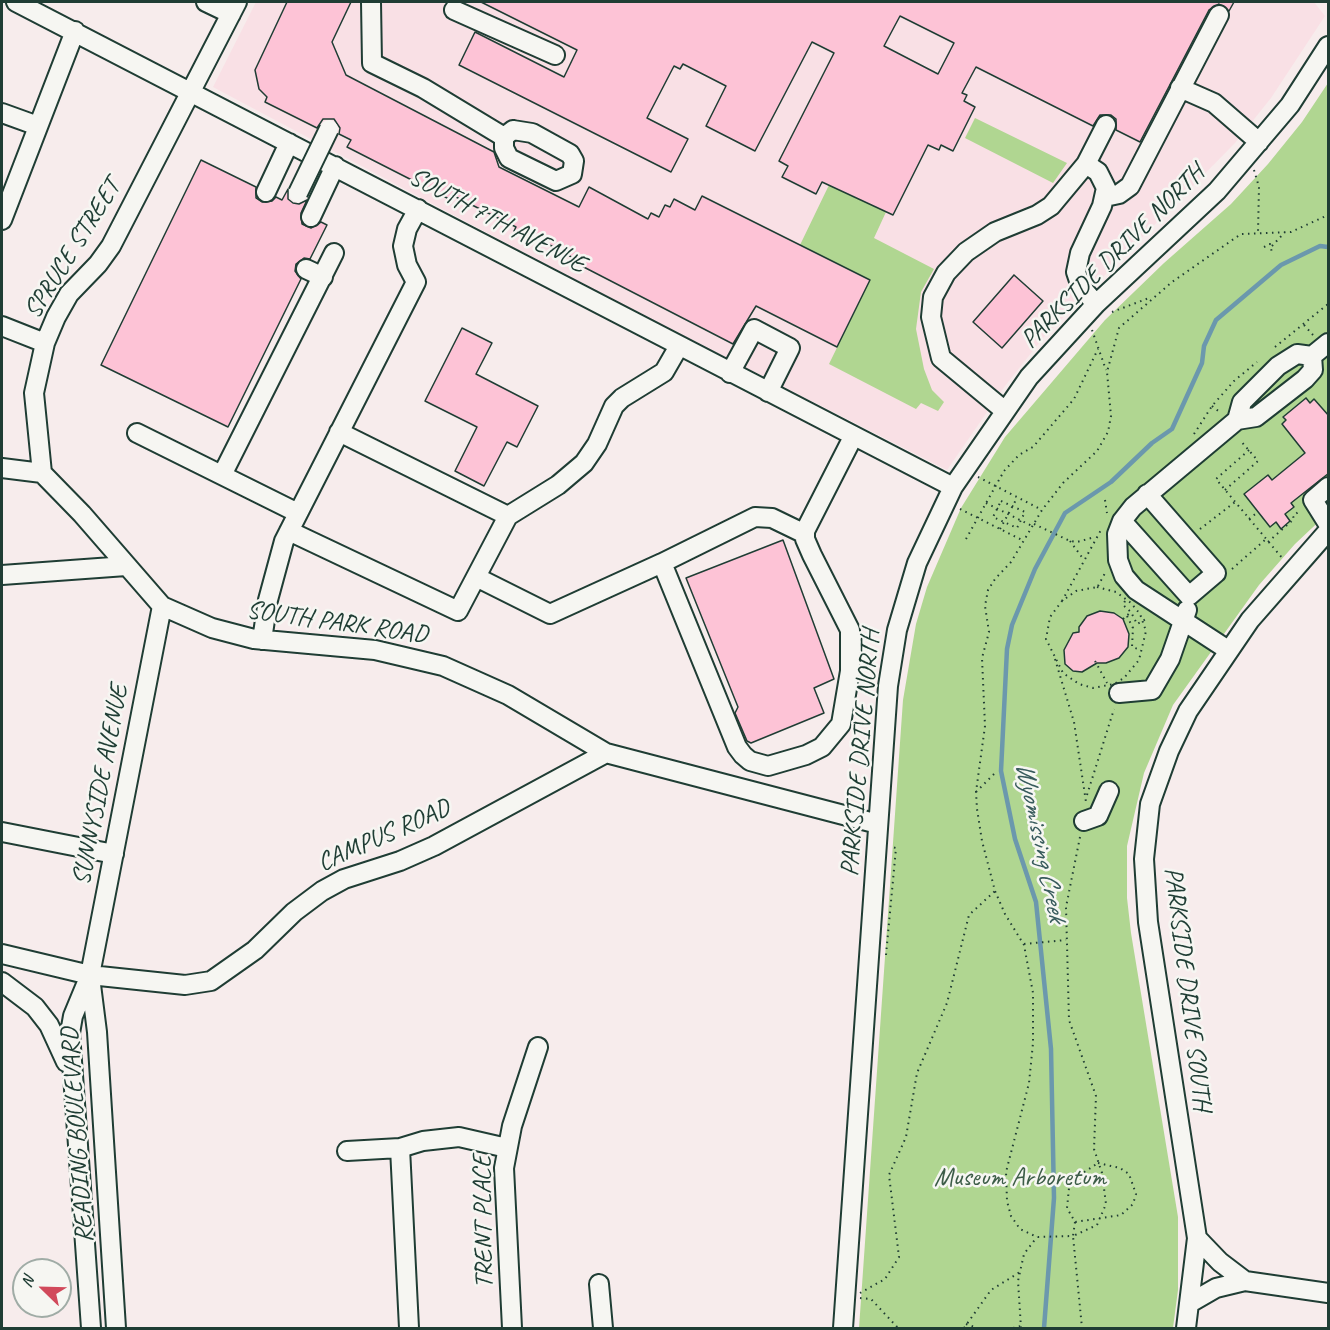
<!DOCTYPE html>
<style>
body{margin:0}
#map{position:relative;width:1330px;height:1330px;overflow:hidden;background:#f7ecec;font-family:Caveat,sans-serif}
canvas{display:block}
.frame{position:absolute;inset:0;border:3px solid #1f3d34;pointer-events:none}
.north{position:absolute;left:12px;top:1258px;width:60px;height:60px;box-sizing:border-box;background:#f6f6f2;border:2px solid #a0aca6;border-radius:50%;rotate:293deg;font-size:16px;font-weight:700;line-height:24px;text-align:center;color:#1f3d34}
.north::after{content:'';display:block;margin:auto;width:21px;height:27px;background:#d1495b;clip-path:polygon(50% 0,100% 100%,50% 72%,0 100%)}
</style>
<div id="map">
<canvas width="1330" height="1330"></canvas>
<div class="frame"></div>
<div class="north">N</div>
</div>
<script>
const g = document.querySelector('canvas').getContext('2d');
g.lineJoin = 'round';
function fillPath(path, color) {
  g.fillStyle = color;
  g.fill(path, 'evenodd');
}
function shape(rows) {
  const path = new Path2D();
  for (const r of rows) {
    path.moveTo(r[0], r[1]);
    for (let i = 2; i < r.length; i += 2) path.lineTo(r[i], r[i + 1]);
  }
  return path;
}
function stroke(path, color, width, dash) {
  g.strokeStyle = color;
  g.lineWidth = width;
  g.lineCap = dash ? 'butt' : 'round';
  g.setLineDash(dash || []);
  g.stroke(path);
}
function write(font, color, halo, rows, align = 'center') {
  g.font = font + ' Caveat,sans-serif';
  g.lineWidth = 5;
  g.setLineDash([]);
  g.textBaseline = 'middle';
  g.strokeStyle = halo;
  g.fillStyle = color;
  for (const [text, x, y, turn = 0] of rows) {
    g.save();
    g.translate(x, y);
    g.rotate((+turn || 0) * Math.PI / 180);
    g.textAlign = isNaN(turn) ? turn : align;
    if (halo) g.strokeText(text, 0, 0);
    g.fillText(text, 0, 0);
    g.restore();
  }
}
const built = shape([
 [256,2,1314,2,1325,16,1271,98,1235,143,1043,338,1005,386,947,470,621,304,213,87]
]);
const green = shape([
 [1328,83,1328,513,1295,544,1259,585,1173,705,1144,773,1127,846,1127,898,1131,933,1178,1217,1178,1290,1173,1328,859,1328,903,700,916,624,927,587,961,508,1005,437,1105,320,1164,263,1231,204,1268,164,1302,122],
 [975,118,1067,163,1053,183,965,138],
 [829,185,886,212,874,238,934,269,921,292,916,329,924,369,932,390,944,402,938,411,921,403,916,409,829,364,870,280,800,245]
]);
const stream = shape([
 [1044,1328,1054,1198,1051,1049,1036,902,1015,839,1001,771,1007,649,1012,625,1035,569,1065,513,1111,482,1152,443,1172,429,1202,363,1204,346,1216,320,1281,265,1320,246,1328,247]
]);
const building = shape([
 [287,2,351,2,332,42,346,75,494,152,499,167,579,207,589,187,648,219,651,213,659,217,665,205,670,207,674,199,695,210,702,196,870,280,837,347,756,306,733,344,574,262,575,259,532,235,530,239,514,231,516,227,454,196,451,200,347,147,351,140,339,134,340,128,334,119,323,119,317,128,265,102,267,97,259,89,255,70,287,2],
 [481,2,1234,2,1229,11,1219,4,1209,10,1140,142,1116,130,1116,119,1111,115,1100,115,1093,126,976,67,962,93,967,95,964,101,975,107,953,151,941,145,939,150,928,145,893,215,822,182,816,194,782,177,788,166,779,161,834,53,812,42,755,151,706,126,726,86,683,64,680,69,674,66,647,118,688,139,671,172,459,65,475,32,564,77,577,50,481,2],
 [900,16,954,43,938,74,884,46,900,16],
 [201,160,256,187,256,198,262,202,272,201,276,197,282,200,288,189,288,199,293,203,299,204,307,200,301,213,302,224,311,228,321,222,327,225,310,259,304,258,296,264,295,271,301,279,228,427,101,365,201,160],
 [1014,275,1043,301,1002,348,973,322,1014,275],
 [462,328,492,343,476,374,538,406,517,447,507,442,484,486,455,471,477,427,425,401,462,328],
 [1306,398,1310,403,1314,399,1329,416,1329,473,1291,503,1294,507,1285,514,1290,521,1281,529,1276,522,1270,527,1244,494,1268,475,1272,480,1305,453,1282,424,1286,420,1283,417,1306,398],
 [783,540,834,679,814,688,824,713,751,743,747,741,735,713,738,707,686,578,783,540],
 [1100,611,1114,613,1123,619,1129,634,1128,647,1119,658,1106,663,1097,663,1082,672,1073,671,1065,664,1064,650,1073,633,1079,632,1079,627,1087,616,1100,611]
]);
const path = shape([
 [1254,170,1259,187,1258,232],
 [1272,246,1285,232],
 [1264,247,1270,244,1272,253],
 [1112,312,1149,298],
 [1304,325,1313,335],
 [1092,330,1106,370],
 [1275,347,1328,304],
 [1212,406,1221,413],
 [1194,434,1212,406,1234,381,1257,362],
 [1249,450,1216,479,1283,559],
 [978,477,1042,510],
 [1225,490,1258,461,1240,440],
 [1105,500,1107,513],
 [1001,501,1025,512,1017,528,993,517,1001,501],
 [986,503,1032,526],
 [960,509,1024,541],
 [1249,519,1258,512],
 [1034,524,1070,541,1077,542,1095,537],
 [1000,529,1017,498],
 [1200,529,1235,502],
 [966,539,1004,471,1019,455,1033,447,1074,399,1098,349],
 [1070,541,1084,560],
 [1268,542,1294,519,1293,516,1301,510],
 [1232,569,1266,539],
 [1098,586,1105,573],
 [1097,587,1116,592,1131,603,1140,614,1146,631,1139,660,1124,678,1114,684,1093,688,1079,684,1063,673,1046,639,1050,617,1062,601,1076,591,1097,587],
 [1062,601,1101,530],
 [1125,601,1123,605,1131,612,1137,624,1148,618],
 [1127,616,1133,628,1132,647,1141,650],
 [1123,619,1131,612],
 [1055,659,1074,722,1086,802],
 [1095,661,1107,683],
 [976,792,996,772],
 [1087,795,1114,709],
 [1080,837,1066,907,1069,1020,1096,1096,1094,1149,1102,1173,1106,1204,1097,1225,1073,1236,1082,1328],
 [1024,944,1066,940],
 [886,955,896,848,892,847],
 [1098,1163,1120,1168,1129,1174,1136,1194,1133,1204,1121,1215,1075,1222,1067,1208,1069,1188,1080,1175,1098,1163],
 [1075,1222,1073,1236,1037,1237,1020,1229,1011,1216,1007,1201,1006,1172,1029,1083,1033,1043,1033,993,1024,945,1005,914,995,891,982,841,977,809,976,792,985,726,982,658,989,632,985,606,988,590,995,579,1011,562,1042,510,1063,483,1097,451,1108,432,1111,416,1107,372,1119,328,1172,282,1241,234,1291,232,1328,215],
 [860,1293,885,1279,899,1257,889,1175,906,1137,917,1073,947,1003,969,915,995,891],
 [860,1298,871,1299,898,1328],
 [966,1324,977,1328],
 [964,1328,991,1290,1020,1272],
 [1013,1328,1021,1326],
 [1021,1328,1018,1281,1024,1254,1037,1237]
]);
const minor = shape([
 [16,2,953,487],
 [206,2,231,14],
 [371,2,372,63,423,88,504,137],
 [454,10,555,55],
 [1180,88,1214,103,1259,142],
 [2,113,38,126],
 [513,130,532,133,570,154,574,161,572,174,556,181,509,158,504,148,504,137,513,130],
 [1086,164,1106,125],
 [266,192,289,143],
 [1105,197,1119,194,1130,186,1219,15],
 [311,217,335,166],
 [2,220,75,31],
 [306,269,323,277],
 [2,326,45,343],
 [730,373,754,329,790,348,768,392],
 [1005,411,941,358,931,317,933,297,946,273,966,252,995,232,1037,215,1051,206,1086,164,1098,172,1106,188,1102,206,1080,253,1076,272,1081,287,1096,304],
 [1237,420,1242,402,1278,366,1297,354,1312,356,1328,343],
 [339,432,508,516],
 [137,433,298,513],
 [2,468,42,473,82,514,162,606,212,628,254,639,375,650,443,666,508,695,606,753,878,824],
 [42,473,34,393,45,343,56,317,69,294,98,264,111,246,237,2],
 [222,475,334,253],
 [1328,487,1313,500,1328,524],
 [1122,521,1189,596,1216,573,1147,494],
 [289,531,458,611,508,516,558,485,584,463,597,444,614,406,622,398,664,372,679,346],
 [662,563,755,517,772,518,805,534],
 [2,575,126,566],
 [476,577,550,614,662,563,737,747,743,755,750,761,768,766,806,755,822,747,841,724,850,671,850,630,812,555,805,539,805,531,853,437],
 [262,640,268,600,284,541,416,282,407,265,403,246,407,229,418,209],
 [1228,650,1136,590,1124,576,1118,560,1117,534,1122,521,1133,507,1237,420,1256,417,1305,379,1313,370,1312,356],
 [1119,693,1152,690,1170,659,1187,610],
 [1084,821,1098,816,1109,791],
 [2,832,114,854],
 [2,954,90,975,185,985,211,981,255,950,294,912,322,891,344,879,400,861,434,846,606,753],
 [90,977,97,1032,116,1328],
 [2,982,35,1007,49,1025,66,1062],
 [347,1151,400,1148],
 [1197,1238,1220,1262,1245,1281],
 [599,1284,603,1328],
 [1190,1303,1216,1288,1245,1281,1328,1293],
 [91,1328,70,1033,73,1016,90,975,162,606],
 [409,1328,400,1148,423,1141,459,1137,507,1148],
 [512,1328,504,1168,512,1126,538,1047],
 [843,1328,888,686,897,630,917,563,953,487,1029,377,1096,304,1217,191,1290,105,1328,46],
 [1186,1328,1197,1238,1148,922,1144,859,1150,804,1169,751,1188,711,1250,620,1328,531]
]);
const minorBridge = shape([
 [298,193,329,129]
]);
const streetNames = [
 ["SOUTH 7TH AVENUE",497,221,28],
 ["SPRUCE STREET",73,249,-58],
 ["PARKSIDE DRIVE NORTH",1113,257,-45],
 ["SOUTH PARK ROAD",337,623,8],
 ["PARKSIDE DRIVE NORTH",861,753,-85],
 ["SUNNYSIDE AVENUE",101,785,-79],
 ["CAMPUS ROAD",384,836,-24],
 ["PARKSIDE DRIVE SOUTH",1187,989,83],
 ["READING BOULEVARD",78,1135,-94],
 ["TRENT PLACE",484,1222,-91]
];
const parkNames = [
 ["Museum Arboretum",1020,1178]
];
const waterNames = [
 ["Wyomissing Creek",1040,842,78]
];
fillPath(built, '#f9e0e5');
fillPath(green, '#b0d691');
stroke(stream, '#6b98ad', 4.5);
fillPath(building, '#fdc3d6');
stroke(building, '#1f3d34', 1.5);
stroke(minor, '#1f3d34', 22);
stroke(path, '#1f3d34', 2, [1.5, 4.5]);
stroke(minor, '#f6f6f2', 18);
stroke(minorBridge, '#1f3d34', 22, []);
stroke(minorBridge, '#f6f6f2', 18);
write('26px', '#1f3d34', '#f6f6f2', streetNames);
write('26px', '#3c5c47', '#f6f6f2', parkNames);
write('italic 27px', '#385b5c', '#f6f6f2', waterNames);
</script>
